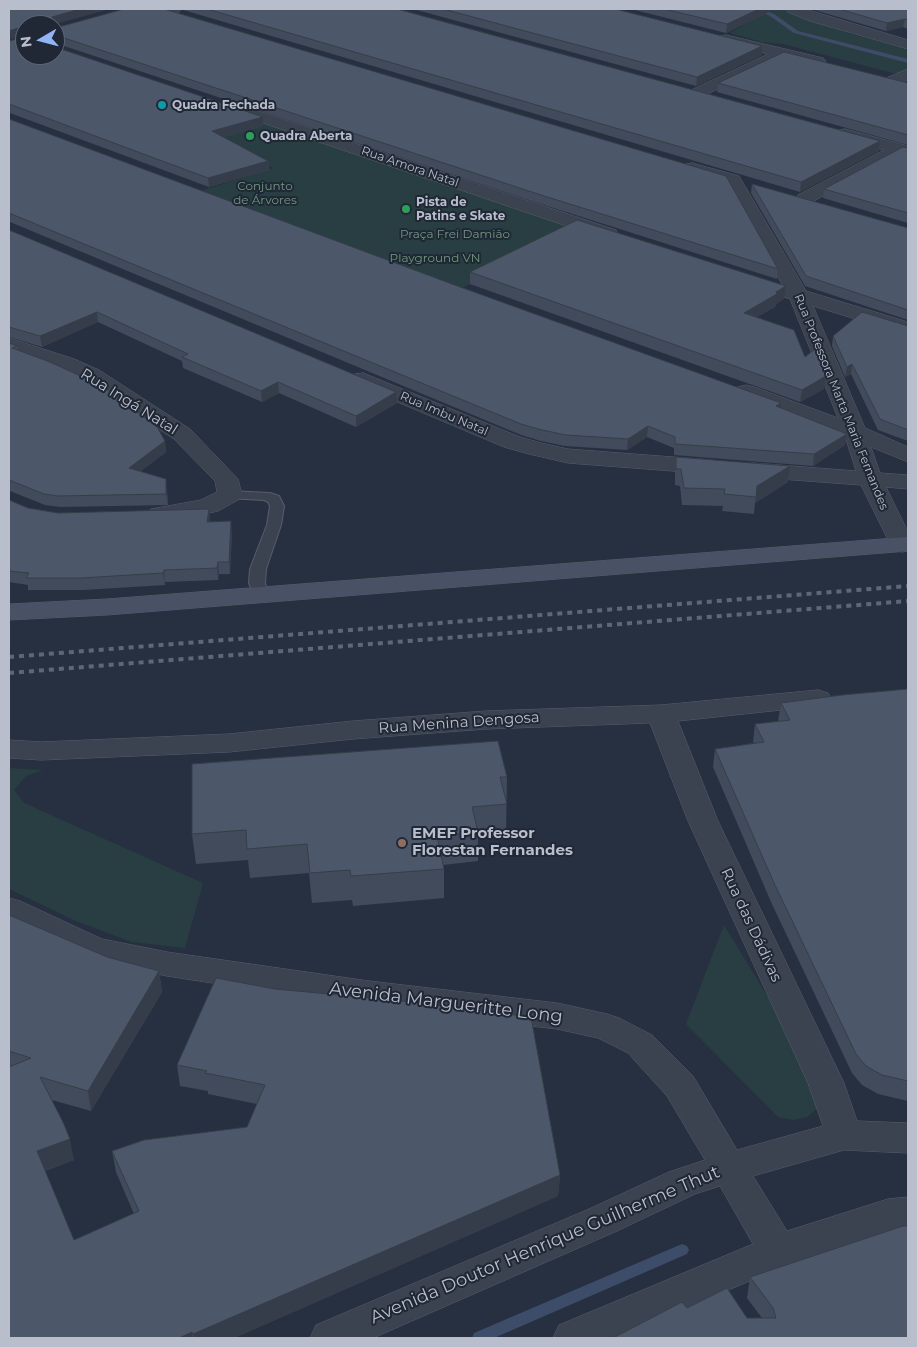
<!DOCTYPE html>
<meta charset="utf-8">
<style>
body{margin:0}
#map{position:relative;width:917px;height:1347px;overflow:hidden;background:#273041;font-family:Montserrat,sans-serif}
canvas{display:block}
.frame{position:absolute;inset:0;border:10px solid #b8becb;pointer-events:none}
.north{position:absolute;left:15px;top:15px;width:50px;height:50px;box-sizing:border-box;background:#202836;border:1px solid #5d6472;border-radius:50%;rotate:262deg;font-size:14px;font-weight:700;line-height:20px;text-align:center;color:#b8becb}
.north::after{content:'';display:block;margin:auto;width:18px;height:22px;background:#92b3f6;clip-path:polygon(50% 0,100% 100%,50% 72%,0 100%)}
</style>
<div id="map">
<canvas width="917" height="1347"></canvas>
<div class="frame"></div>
<div class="north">N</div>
</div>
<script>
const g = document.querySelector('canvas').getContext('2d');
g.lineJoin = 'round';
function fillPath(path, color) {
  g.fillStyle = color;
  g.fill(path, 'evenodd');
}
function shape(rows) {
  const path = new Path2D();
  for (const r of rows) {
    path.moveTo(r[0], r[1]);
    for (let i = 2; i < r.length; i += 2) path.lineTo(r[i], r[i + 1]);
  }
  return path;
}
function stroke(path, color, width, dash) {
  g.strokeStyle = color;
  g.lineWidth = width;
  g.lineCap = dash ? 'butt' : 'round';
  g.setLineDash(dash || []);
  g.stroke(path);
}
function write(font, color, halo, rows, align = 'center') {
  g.font = font + ' Montserrat,sans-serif';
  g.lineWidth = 4;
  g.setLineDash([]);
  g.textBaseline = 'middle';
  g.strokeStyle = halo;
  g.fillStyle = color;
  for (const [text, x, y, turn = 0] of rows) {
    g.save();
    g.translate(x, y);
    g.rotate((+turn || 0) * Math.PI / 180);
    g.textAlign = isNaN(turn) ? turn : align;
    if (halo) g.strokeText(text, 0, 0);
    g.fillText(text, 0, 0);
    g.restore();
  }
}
const green = shape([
 [727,9,787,9,848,33,908,49,908,70,900,74,893,73,783,44,762,42,730,33,749,22],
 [154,80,585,227,460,289,200,191,274,168,99,100],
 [9,768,43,770,26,776,14,790,24,803,203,883,185,948,132,942,76,921,9,889],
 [724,925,816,1076,819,1107,807,1117,793,1120,778,1117,686,1024]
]);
const stream = shape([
 [755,9,761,9,774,14,798,31,908,59,908,63,794,33,770,16,755,9],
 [682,1244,687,1246,689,1250,687,1254,494,1338,472,1338,474,1333,682,1244]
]);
const lane = shape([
 [230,491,270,493,279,496,284,506,281,525,266,569,265,583,268,594,265,597,255,597,249,583,250,569,267,525,270,506,268,502,264,500,225,498,223,495,225,492,230,491]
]);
const street = shape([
 [160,9,181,9,179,12,166,14,161,13,160,9],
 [786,9,805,9,908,40,908,49,810,21,788,12,786,9],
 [726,35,823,58,826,61,823,64,818,66,784,57,701,97,689,97,687,94,689,91,768,54,721,42,719,39,721,36,726,35],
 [908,69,908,80,892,86,886,84,884,81,886,78,908,69],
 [228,101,616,230,618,234,616,238,609,240,602,238,222,109,220,106,222,103,228,101],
 [845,129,908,146,908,156,901,154,810,203,804,204,798,203,795,199,798,195,884,150,839,138,837,134,839,130,845,129],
 [692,163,739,176,806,291,908,322,908,335,813,306,865,428,908,447,908,462,871,447,880,473,908,475,908,489,886,487,908,532,908,551,902,552,893,550,861,485,753,477,745,475,741,470,745,465,753,463,856,471,845,436,738,397,735,392,738,387,746,385,754,387,838,418,790,299,778,295,775,291,778,287,783,286,726,184,686,172,683,168,686,164,692,163],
 [9,338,74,359,99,370,190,429,238,479,242,495,238,500,218,511,209,513,172,521,151,519,148,514,151,509,201,500,217,492,215,481,174,439,83,380,9,351,9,338],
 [363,373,520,437,541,443,568,449,712,460,720,462,724,467,720,472,712,474,568,463,529,454,504,447,355,384,352,379,355,374,363,373],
 [818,690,828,693,832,699,828,705,678,721,718,821,844,1083,857,1121,908,1123,908,1153,844,1150,753,1176,787,1231,888,1199,908,1197,908,1229,888,1231,789,1264,617,1338,553,1338,559,1325,753,1244,720,1186,695,1194,617,1231,373,1338,310,1338,316,1325,589,1209,669,1172,705,1160,667,1096,628,1053,598,1038,557,1029,369,1007,167,976,95,961,83,957,9,922,9,898,20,901,102,939,167,952,369,981,557,1003,607,1014,619,1018,652,1035,693,1076,737,1150,823,1126,808,1083,688,821,650,723,486,729,353,739,229,752,41,760,9,758,9,740,41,742,229,734,353,721,486,711,661,705,818,690]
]);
const secondary = shape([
 [908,537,908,551,107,615,9,620,9,604,107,599,908,537]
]);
const rail = shape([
 [9,657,908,586],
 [9,673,908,601]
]);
const wall = shape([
 [180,9,398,9,880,141,879,151,800,192],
 [413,9,615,9,762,46,762,55,696,86],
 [631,9,775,9,726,33],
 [811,9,908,9,908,29,903,27,886,31],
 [55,28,778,269,777,279,541,204,55,43],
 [9,41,263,126,223,137,268,161,269,170,209,187,10,113,9,114],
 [718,83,908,83,908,145,717,92],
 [9,119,780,408,845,445,813,466,674,455,674,448,647,437,627,450,565,446,541,441,521,435,10,222,9,223],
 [908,148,908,223,823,198,824,189],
 [752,184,908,228,908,320,805,286,751,193],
 [9,230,397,403,356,427,279,393,262,402,183,368,182,361,98,322,42,347,9,337],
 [470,272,784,299,776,304,775,307,757,317,805,357,824,389,800,402,470,284],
 [908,326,908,441,878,430,851,374,845,377,832,346,833,336],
 [9,343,17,346,18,350,165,441,166,452,141,471,167,490,168,505,60,507,45,505,10,491,9,492],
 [676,457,788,482,755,503,754,514,722,511,723,506,682,505,680,486,675,485,675,473],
 [9,500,28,508,58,513,209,509,210,522,232,533,230,574,219,574,218,580,165,582,165,585,83,590,28,590,28,585,9,582],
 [908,689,908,1101,878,1094,862,1085,852,1073,771,902,713,767,715,749,754,743,753,742,755,724,778,721,781,703],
 [192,764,507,777,506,833,478,836,478,861,443,865,444,869,444,898,353,906,352,900,312,903,309,873,250,878,248,860,196,864,192,834],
 [9,915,107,957,159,971,162,992,91,1111,52,1100,74,1160,45,1171,74,1240,134,1214,116,1172,112,1151,247,1127,257,1104,208,1094,208,1091,180,1086,177,1065,216,978,560,1175,558,1196,234,1338,9,1338],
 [750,1277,908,1338,613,1338,687,1308,747,1318,762,1318,747,1298]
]);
const shadedWall = shape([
 [80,9,110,9,52,25,52,17],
 [759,9,775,9,726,33,727,24],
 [905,19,903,27,886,31,887,23],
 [25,26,25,35,9,40,9,31],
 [762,46,762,55,696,86,697,77],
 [263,117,263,126,213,140,212,131],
 [880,141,879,151,800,192,801,182],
 [268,161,269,170,209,187,208,178],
 [786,286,784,299,776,304,775,307,743,325,744,313],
 [97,312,98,322,42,347,40,336],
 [852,364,851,374,845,377,847,367],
 [826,376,824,389,800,402,802,390],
 [278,382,279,393,262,402,261,391],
 [396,392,397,403,356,427,356,416],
 [781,403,780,414,776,406],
 [648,426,647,437,627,450,628,439],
 [847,434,845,445,813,466,814,454],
 [165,441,166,452,130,479,129,468],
 [790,466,788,482,755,503,757,486],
 [166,479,167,490,168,505,166,494],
 [209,509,210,520,208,533,207,522],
 [231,521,232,533,230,574,229,562],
 [218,562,219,574,218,580,217,568],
 [164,570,165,582,165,585,163,573],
 [159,971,162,992,91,1111,88,1091],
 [70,1139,74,1160,41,1172,37,1151],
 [560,1175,558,1196,234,1338,194,1338,193,1334],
 [192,1332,193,1338,179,1338]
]);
const building = shape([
 [9,9,80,9,52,17,52,25,25,25,25,27,25,26,9,31,9,9],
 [124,9,164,9,726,176,778,269,541,195,55,35,55,28,124,9],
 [207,9,397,9,880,141,801,182,207,9],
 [443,9,615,9,762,46,697,77,443,9],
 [664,9,759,9,727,24,664,9],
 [839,9,908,9,908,20,905,19,887,23,839,9],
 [25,37,25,55,55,55,55,47,263,117,212,131,268,161,208,178,9,104,9,41,25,37],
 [784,52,908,83,908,135,718,83,784,52],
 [9,119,452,284,781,403,776,406,847,434,814,454,675,444,675,437,648,426,628,439,566,435,542,430,521,424,9,213,9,119],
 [903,147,908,148,908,213,824,189,903,147],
 [752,184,908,228,908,310,806,276,752,184],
 [577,220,786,286,776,292,777,294,744,313,794,330,805,357,815,349,826,376,802,390,470,272,577,220],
 [9,230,396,392,356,416,278,382,261,391,182,357,188,354,97,312,40,336,9,327,9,230],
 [862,312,908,326,908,430,880,419,852,364,847,367,833,336,862,312],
 [9,343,17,346,12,348,50,362,96,383,111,392,157,427,165,441,129,468,166,479,166,494,58,496,44,494,9,480,9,343],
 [676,457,790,466,757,486,756,497,724,494,725,489,684,488,681,469,676,469,676,457],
 [9,500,28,508,58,513,209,509,207,522,231,521,229,562,218,562,217,568,164,570,163,573,81,578,26,578,29,573,9,571,9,500],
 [908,689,908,1081,882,1075,866,1066,856,1054,774,883,715,749,764,742,755,724,790,720,781,703,842,695,908,689],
 [498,741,507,777,500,777,507,804,472,807,478,832,437,836,444,869,351,876,350,870,310,873,307,844,247,849,246,830,192,834,192,764,498,741],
 [9,915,107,957,159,971,88,1091,40,1077,63,1122,70,1139,37,1151,74,1240,139,1211,112,1151,144,1140,247,1127,265,1085,205,1073,207,1071,177,1065,216,978,275,989,394,1000,531,1017,560,1175,193,1334,192,1332,179,1338,9,1338,9,1067,31,1058,9,1051,9,915],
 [903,1226,908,1226,908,1338,613,1338,682,1302,687,1308,727,1288,747,1318,776,1318,773,1308,750,1277,903,1226]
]);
const markers = [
 [162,105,5,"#0f9aa8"],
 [250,136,5,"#2e9e5b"],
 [406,209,5,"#2e9e5b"],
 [402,843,5,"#8d6e63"]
];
const farPoinames = [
 ["Quadra Fechada",172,105],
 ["Quadra Aberta",260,136],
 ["Pista de",416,202],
 ["Patins e Skate",416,216]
];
const farStreetnames = [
 ["Rua Amora Natal",410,167,19],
 ["Rua Professora Marta Maria Fernandes",841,402,68],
 ["Rua Imbu Natal",444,414,23]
];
const farParknames = [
 ["Conjunto",265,186],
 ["de Árvores",265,200],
 ["Praça Frei Damião",455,234],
 ["Playground VN",435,258]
];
const streetNames = [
 ["Rua Ingá Natal",129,402,32],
 ["Rua Menina Dengosa",459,723,-4],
 ["Rua das Dádivas",751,925,65]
];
const poiNames = [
 ["EMEF Professor",412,834],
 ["Florestan Fernandes",412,851]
];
const nearStreetnames = [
 ["Avenida Margueritte Long",446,1003,7],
 ["Avenida Doutor Henrique Guilherme Thut",545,1245,-23]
];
fillPath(green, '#293e42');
fillPath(stream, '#3d4d69');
stroke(lane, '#565e6b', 2);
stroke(street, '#565e6b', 1);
stroke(secondary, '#565e6b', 1);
fillPath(lane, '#3b4351');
fillPath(street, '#3b4351');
fillPath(secondary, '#495164');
stroke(rail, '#5d6778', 4, [5, 5]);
fillPath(wall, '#424b5b');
fillPath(shadedWall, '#363d4a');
fillPath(building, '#4d576a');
stroke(building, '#363d4a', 1);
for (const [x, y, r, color] of markers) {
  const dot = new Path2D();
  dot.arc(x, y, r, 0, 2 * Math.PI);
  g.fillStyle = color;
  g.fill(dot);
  stroke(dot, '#202836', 2);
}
write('bold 12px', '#b8becb', '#202836', farPoinames, 'left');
write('12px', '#b8becb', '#202836', farStreetnames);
write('12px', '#6f9b7c', '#202836', farParknames);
write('15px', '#b8becb', '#202836', streetNames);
write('bold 15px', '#b8becb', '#202836', poiNames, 'left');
write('18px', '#b8becb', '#202836', nearStreetnames);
</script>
